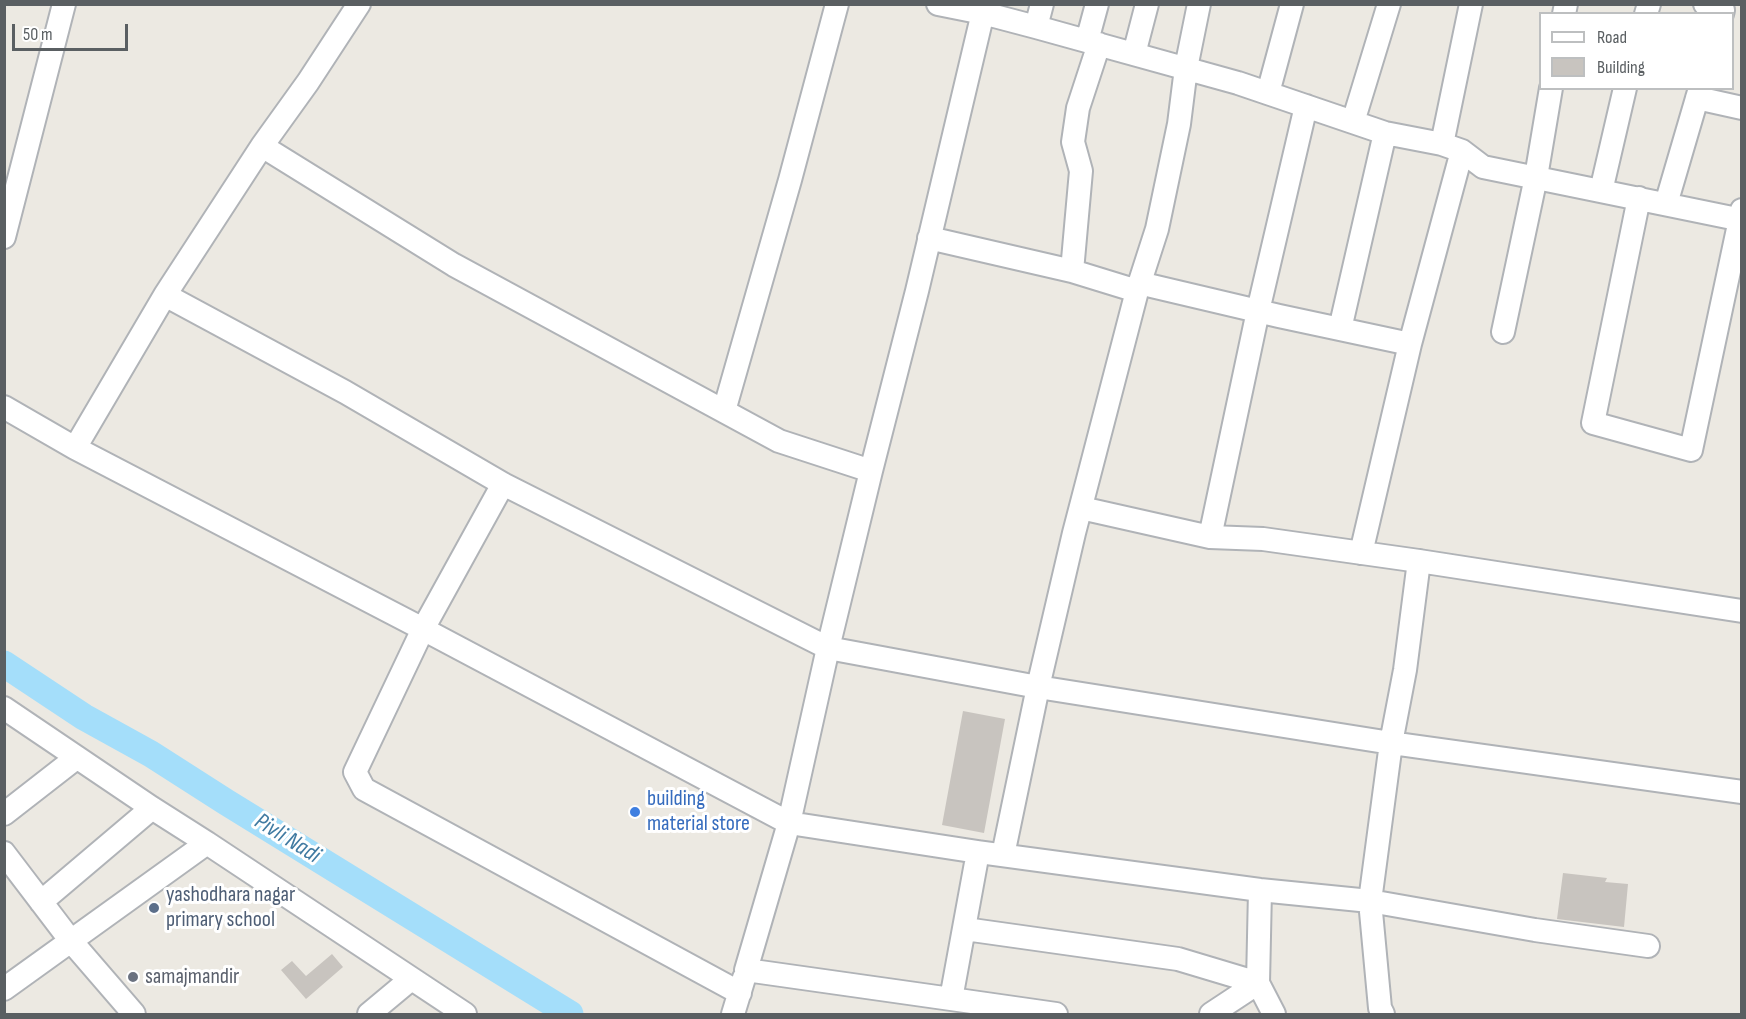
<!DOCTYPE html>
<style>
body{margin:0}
#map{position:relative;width:1746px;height:1019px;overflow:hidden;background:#ece9e2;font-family:"Sofia Sans Condensed",sans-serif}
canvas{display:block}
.frame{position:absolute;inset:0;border:6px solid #5a5f62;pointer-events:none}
.legend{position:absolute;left:1539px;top:12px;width:195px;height:78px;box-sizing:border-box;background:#fff;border:2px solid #bdbfc0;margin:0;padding:8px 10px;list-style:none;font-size:18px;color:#5a5f62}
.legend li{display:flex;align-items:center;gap:12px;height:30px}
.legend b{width:30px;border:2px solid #bdbfc0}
.scale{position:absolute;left:12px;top:24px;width:116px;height:27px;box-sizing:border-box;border:3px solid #5a5f62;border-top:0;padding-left:8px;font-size:18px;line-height:21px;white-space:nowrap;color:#5a5f62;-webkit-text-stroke:4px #fff;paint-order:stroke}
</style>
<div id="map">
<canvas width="1746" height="1019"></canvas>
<div class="frame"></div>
<ul class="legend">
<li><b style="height:8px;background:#fff"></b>Road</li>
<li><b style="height:16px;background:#c8c4bf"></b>Building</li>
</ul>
<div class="scale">50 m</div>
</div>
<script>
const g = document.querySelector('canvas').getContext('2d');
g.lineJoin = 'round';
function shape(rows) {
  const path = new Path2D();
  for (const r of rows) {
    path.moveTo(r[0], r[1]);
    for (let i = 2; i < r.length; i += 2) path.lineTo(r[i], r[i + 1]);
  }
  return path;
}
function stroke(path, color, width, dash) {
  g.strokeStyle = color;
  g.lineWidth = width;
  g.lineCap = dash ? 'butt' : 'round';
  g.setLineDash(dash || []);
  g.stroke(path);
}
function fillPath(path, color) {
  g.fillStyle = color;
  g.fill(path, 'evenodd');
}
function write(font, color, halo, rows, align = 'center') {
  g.font = font + ' "Sofia Sans Condensed",sans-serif';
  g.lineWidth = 6;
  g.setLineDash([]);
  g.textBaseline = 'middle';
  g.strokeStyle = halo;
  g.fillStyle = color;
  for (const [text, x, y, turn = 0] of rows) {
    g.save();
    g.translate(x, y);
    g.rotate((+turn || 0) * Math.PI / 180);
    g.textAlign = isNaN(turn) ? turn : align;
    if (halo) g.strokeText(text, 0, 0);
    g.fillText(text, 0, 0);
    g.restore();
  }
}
const river = shape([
 [4,664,84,717,151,754,226,802,570,1014]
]);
const building = shape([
 [963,711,1005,719,984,833,942,825],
 [1563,873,1607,878,1605,882,1628,884,1624,927,1557,919],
 [332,954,343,967,306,999,281,970,292,961,306,976]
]);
const minor = shape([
 [359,4,308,82,262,146,165,295,345,392,503,484,828,648,1038,687,1391,743,1742,792],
 [938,4,983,13,1036,27,1238,83,1385,133,1442,144,1462,151,1483,167,1742,220],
 [1705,4,1723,10,1722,14],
 [1564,14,1566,4],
 [1646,14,1649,4],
 [1036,27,1042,4],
 [1087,41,1097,4],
 [1134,54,1147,4],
 [1268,93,1292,4],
 [1697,98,1742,108],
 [1353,122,1389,4],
 [1442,144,1471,4],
 [262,146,454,265,779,441,871,471],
 [1601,191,1625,88],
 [1639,198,1593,423,1691,450,1742,210],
 [1666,204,1700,88],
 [4,237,64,4],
 [929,238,1072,271,1081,171,1073,142,1078,108,1099,44],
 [1072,271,1137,291,1157,229,1179,124,1186,68,1199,4],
 [1139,283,1279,316,1410,344,1462,151],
 [1340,329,1385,133],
 [1503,332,1536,177,1551,88],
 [4,407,75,448,423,629,789,823,978,852,1260,890,1370,901,1535,930,1648,946],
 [724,411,790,180,837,4],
 [75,448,165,295],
 [503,484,423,629,355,772,364,789,740,993],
 [1081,508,1210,537,1263,539,1419,561,1742,611],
 [1210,537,1258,311,1306,106],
 [1361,553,1410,344],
 [4,708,152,808,207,843],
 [4,814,76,758],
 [978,852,951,999,746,970,789,823,828,648,871,471,917,291,985,4],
 [4,853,71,941,134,1014],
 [1003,855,1038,687,1074,533,1137,291],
 [1260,890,1258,983,1274,1014],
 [41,902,152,808],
 [965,929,1178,959,1258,983],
 [4,989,207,843,465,1014],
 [951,999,1056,1014],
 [369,1014,411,979],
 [733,1014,744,978],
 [1211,1014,1258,983],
 [1383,1014,1380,1008,1370,901,1391,743,1405,670,1419,561]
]);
const markers = [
 [635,812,6,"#3f7fe0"],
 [154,908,6,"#5c6f8a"],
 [133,977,6,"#6b7280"]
];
const shopNames = [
 ["building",647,799],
 ["material store",647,824]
];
const serviceNames = [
 ["yashodhara nagar",166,895],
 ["primary school",166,920]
];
const worshipNames = [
 ["samajmandir",145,977]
];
const waterNames = [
 ["Pivli Nadi",287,839,32]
];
stroke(river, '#a4defa', 27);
fillPath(building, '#c8c4bf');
stroke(minor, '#b0b3b7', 26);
stroke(minor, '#fff', 22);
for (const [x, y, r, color] of markers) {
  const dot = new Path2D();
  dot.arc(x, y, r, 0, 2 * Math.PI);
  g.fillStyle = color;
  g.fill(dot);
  stroke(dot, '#fff', 2);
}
write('22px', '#366cbe', '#fff', shopNames, 'left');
write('22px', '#4e5e75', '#fff', serviceNames, 'left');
write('22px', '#5b616d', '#fff', worshipNames, 'left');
write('italic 24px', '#417ba2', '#fff', waterNames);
</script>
